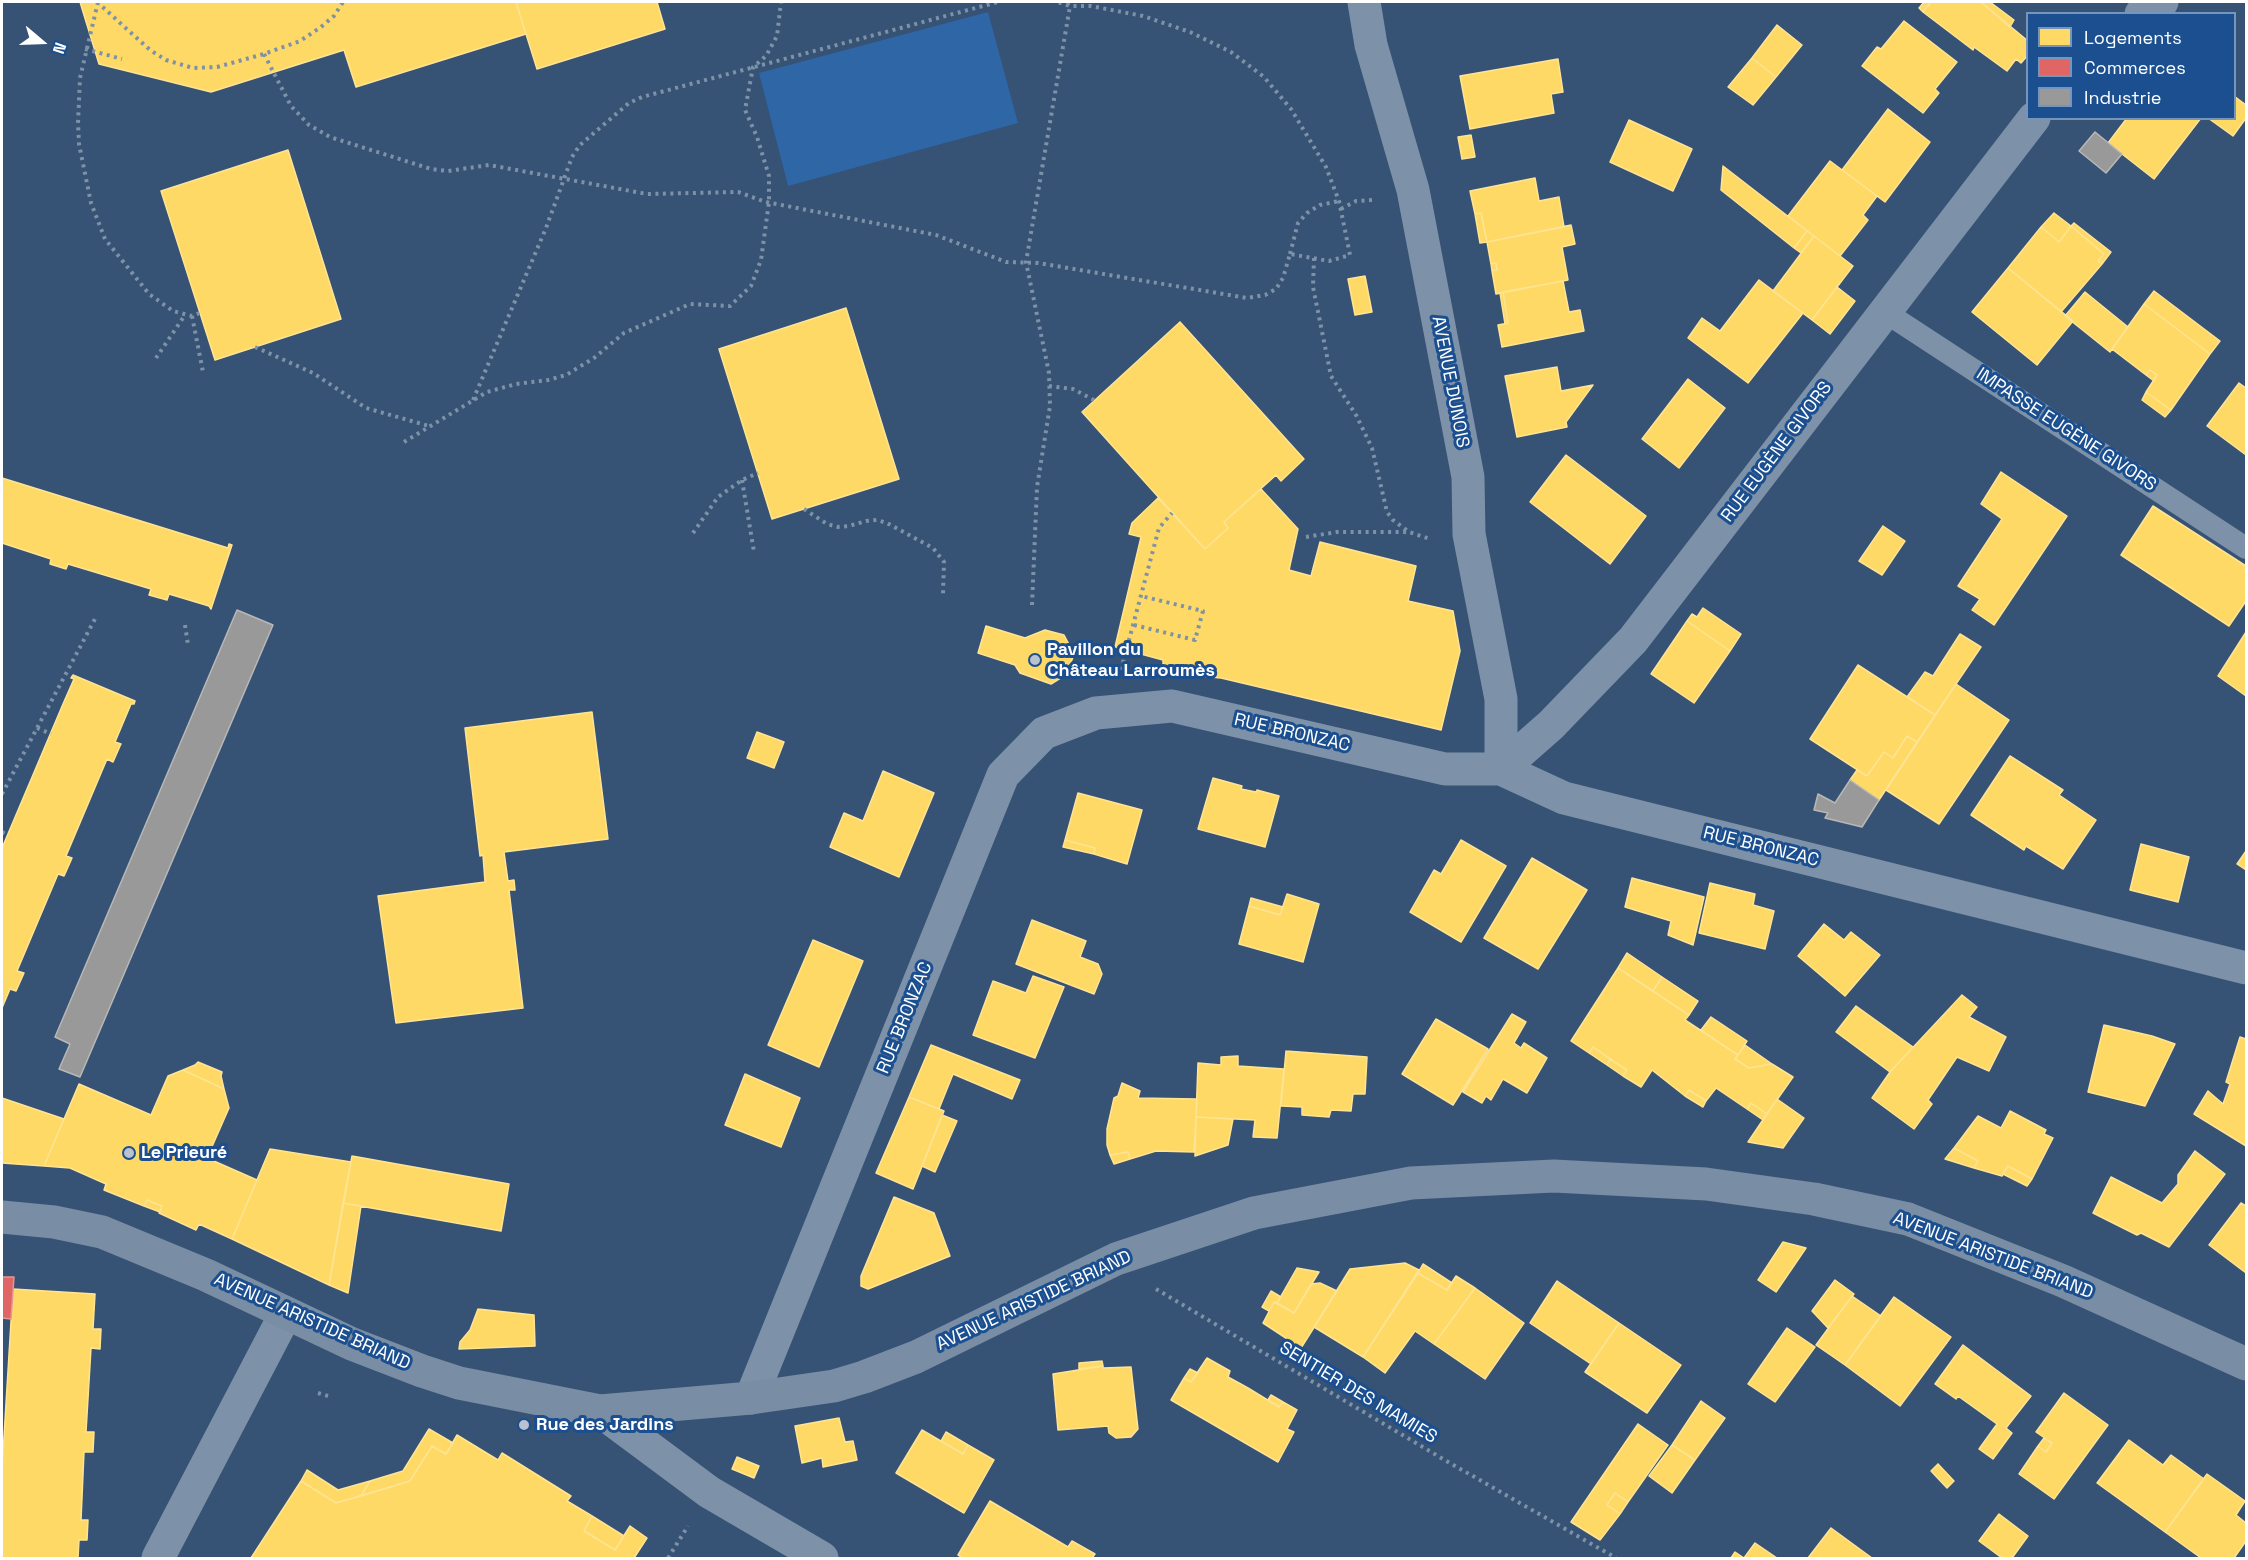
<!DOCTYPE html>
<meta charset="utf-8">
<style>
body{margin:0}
#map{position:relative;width:2248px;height:1560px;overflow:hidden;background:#365274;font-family:"Space Grotesk",sans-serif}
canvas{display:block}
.frame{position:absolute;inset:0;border:3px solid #fff;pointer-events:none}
.legend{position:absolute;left:2026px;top:12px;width:210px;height:108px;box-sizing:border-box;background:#1b4f8f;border:2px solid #7695bc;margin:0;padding:8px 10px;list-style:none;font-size:18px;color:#fff}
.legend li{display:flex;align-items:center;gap:12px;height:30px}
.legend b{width:30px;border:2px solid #7695bc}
.north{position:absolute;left:12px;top:12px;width:60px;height:60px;-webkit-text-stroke:4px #1b4f8f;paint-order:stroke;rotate:109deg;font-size:16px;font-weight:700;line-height:24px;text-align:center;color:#fff}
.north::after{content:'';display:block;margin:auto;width:21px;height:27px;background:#fff;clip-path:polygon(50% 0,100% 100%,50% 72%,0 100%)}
</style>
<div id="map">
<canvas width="2248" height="1560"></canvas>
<div class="frame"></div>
<ul class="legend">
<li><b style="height:16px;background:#ffd966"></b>Logements</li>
<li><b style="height:16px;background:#e06666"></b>Commerces</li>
<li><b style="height:16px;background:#999"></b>Industrie</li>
</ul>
<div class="north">N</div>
</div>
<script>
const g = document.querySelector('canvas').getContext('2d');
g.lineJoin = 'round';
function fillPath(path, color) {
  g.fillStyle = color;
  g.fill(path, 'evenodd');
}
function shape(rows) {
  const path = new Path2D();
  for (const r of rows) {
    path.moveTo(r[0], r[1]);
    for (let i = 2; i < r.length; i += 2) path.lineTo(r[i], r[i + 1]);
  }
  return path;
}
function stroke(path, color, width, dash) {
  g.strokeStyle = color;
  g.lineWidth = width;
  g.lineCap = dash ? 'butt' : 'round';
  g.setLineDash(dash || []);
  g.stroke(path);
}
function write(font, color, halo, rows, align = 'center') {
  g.font = font + ' "Space Grotesk",sans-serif';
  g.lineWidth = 6;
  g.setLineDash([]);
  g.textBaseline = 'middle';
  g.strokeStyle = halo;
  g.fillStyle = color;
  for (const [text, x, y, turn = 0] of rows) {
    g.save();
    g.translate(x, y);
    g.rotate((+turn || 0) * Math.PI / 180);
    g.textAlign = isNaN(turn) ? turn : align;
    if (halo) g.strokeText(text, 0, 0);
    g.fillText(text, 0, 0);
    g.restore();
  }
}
const green = shape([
 [988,12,1018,123,788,186,759,73]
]);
const homes = shape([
 [80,2,516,2,526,34,356,87,344,50,211,92,99,64,80,2],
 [516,2,657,2,665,29,537,69,516,2],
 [1924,2,1931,2,1923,12,1919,8,1924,2],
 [1931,2,1981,2,2028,41,2028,55,2021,63,2016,59,2007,71,1974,47,1973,50,1923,12,1931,2],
 [1981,2,1990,2,2014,20,2010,27,1981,2],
 [1904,21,1957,62,1935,89,1939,93,1923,113,1862,66,1877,47,1881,49,1904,21],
 [1777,25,1802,45,1776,77,1752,58,1777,25],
 [1752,58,1776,77,1753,105,1728,87,1752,58],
 [1558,59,1563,92,1551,94,1554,113,1470,129,1460,76,1558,59],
 [2234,96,2246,105,2246,118,2233,136,2208,118,2234,118,2234,96],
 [1888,109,1930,142,1885,202,1842,170,1888,109],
 [2127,118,2201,118,2154,179,2108,143,2127,118],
 [1629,120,1692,149,1673,191,1610,162,1629,120],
 [1471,135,1475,157,1462,159,1458,137,1471,135],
 [288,150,341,319,215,360,161,191,288,150],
 [1830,161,1877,196,1863,215,1868,220,1840,256,1788,216,1830,161],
 [1723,166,1807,231,1794,248,1721,190,1723,166],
 [1535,178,1539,201,1559,197,1564,227,1487,242,1481,213,1475,214,1470,191,1535,178],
 [1481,213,1487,242,1480,243,1475,214,1481,213],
 [2054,213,2071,226,2059,242,2041,227,2054,213],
 [2074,223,2111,252,2102,264,2098,261,2104,254,2071,226,2074,223],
 [1571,225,1575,244,1562,247,1568,280,1496,294,1492,271,1497,270,1496,263,1491,264,1487,242,1571,225],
 [2071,226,2104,254,2098,261,2102,264,2061,312,2008,268,2041,227,2059,242,2071,226],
 [1807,231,1814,236,1801,253,1794,248,1807,231],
 [1814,236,1853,266,1812,320,1773,291,1814,236],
 [1496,263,1497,270,1492,271,1491,264,1496,263],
 [2008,268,2073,321,2037,365,1972,312,2008,268],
 [1365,276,1372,312,1355,315,1348,279,1365,276],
 [1759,280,1803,313,1748,383,1688,338,1702,318,1720,331,1759,280],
 [1563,281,1569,312,1580,310,1584,331,1502,347,1498,325,1508,323,1503,292,1563,281],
 [1837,287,1855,301,1830,334,1812,320,1837,287],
 [2154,291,2220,341,2210,354,2144,304,2154,291],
 [1503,292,1508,323,1505,324,1500,293,1503,292],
 [2085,292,2128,327,2110,352,2065,316,2085,292],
 [2144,304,2210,354,2171,410,2146,392,2157,375,2150,370,2146,375,2112,349,2144,304],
 [846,308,899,479,772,519,719,349,846,308],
 [1180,322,1304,459,1281,481,1276,475,1224,522,1228,528,1205,549,1082,412,1180,322],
 [1557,367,1561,391,1593,385,1566,422,1567,427,1517,437,1505,376,1557,367],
 [2150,370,2157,375,2154,381,2146,375,2150,370],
 [1688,379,1725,408,1679,468,1642,439,1688,379],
 [2239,383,2246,388,2246,455,2207,426,2239,383],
 [2146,392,2171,410,2165,417,2142,400,2146,392],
 [1566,455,1646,516,1610,564,1530,502,1566,455],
 [2001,472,2067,516,1994,625,1972,610,1980,599,1958,586,2002,519,1981,504,2001,472],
 [2,478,228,548,229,544,232,545,211,609,209,606,169,594,167,600,149,595,151,589,68,564,66,569,50,564,51,559,2,543,2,478],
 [1261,489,1298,529,1289,570,1311,576,1320,542,1416,566,1408,601,1453,611,1460,651,1441,730,1221,678,1177,674,1163,674,1163,660,1115,647,1141,537,1129,534,1132,523,1158,498,1205,549,1228,528,1224,522,1261,489],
 [2153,506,2246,566,2246,601,2229,626,2121,555,2153,506],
 [1883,526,1905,541,1882,575,1859,561,1883,526],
 [1703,608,1741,634,1730,651,1687,621,1692,614,1697,617,1703,608],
 [1687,621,1730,651,1694,703,1651,674,1687,621],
 [986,626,1025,638,1045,630,1064,635,1074,654,1067,674,1051,684,1020,673,1015,665,978,653,986,626],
 [2246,632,2246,696,2218,676,2246,632],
 [1960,634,1981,647,1935,715,1907,697,1925,672,1933,676,1960,634],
 [1858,665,1935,715,1917,742,1907,736,1893,758,1884,752,1867,776,1810,739,1858,665],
 [73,675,135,701,134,704,131,704,115,742,121,744,120,746,113,762,107,759,66,856,72,858,64,876,58,874,17,971,24,973,16,991,10,989,2,1008,2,848,63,704,74,679,71,678,73,675],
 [1956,684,2009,720,1939,824,1886,790,1956,684],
 [592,712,608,839,504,852,508,881,514,880,515,890,509,890,523,1008,396,1023,378,896,485,882,483,855,480,856,465,728,592,712],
 [757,732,784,742,774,768,747,758,757,732],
 [1907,736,1917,742,1879,800,1850,780,1857,770,1867,776,1884,752,1893,758,1907,736],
 [2010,756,2063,790,2059,795,2096,820,2063,869,2026,846,2024,850,1971,815,2010,756],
 [883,771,934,793,899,877,830,847,844,813,863,821,883,771],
 [1213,778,1242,786,1241,789,1256,792,1257,790,1279,796,1265,847,1198,829,1213,778],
 [1078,793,1142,810,1127,864,1094,854,1095,848,1065,840,1078,793],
 [1065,840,1095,848,1094,854,1063,847,1065,840],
 [1461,840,1506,866,1461,942,1410,912,1434,870,1441,874,1461,840],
 [2141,844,2189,857,2178,902,2130,890,2141,844],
 [2246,851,2246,870,2237,864,2246,851],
 [1532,858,1587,890,1538,969,1484,938,1532,858],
 [1632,878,1704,897,1693,945,1668,935,1671,921,1625,907,1632,878],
 [1710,883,1755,894,1753,905,1774,911,1765,949,1699,933,1710,883],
 [1287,894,1319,904,1303,962,1239,944,1249,906,1280,915,1287,894],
 [1251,898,1283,907,1280,915,1249,906,1251,898],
 [1032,920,1086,941,1080,957,1098,964,1102,974,1094,994,1016,964,1032,920],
 [1824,924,1844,940,1851,932,1880,955,1845,996,1798,956,1824,924],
 [813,940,863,961,819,1067,768,1045,813,940],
 [1627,953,1662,977,1653,991,1618,968,1627,953],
 [1618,968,1689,1015,1685,1020,1738,1055,1735,1059,1749,1068,1772,1064,1793,1077,1767,1114,1751,1103,1747,1109,1716,1088,1706,1101,1689,1090,1685,1096,1652,1070,1641,1087,1623,1076,1627,1070,1593,1047,1589,1053,1571,1041,1618,968],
 [1033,976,1064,987,1035,1058,973,1035,993,981,1026,993,1033,976],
 [1662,977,1698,1001,1689,1015,1653,991,1662,977],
 [1962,995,1977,1007,1969,1017,2006,1037,1989,1071,1957,1057,1928,1100,1932,1104,1914,1129,1872,1098,1890,1072,1962,995],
 [1856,1006,1913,1047,1890,1072,1836,1032,1856,1006],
 [1512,1014,1526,1022,1514,1043,1521,1048,1524,1043,1547,1058,1527,1093,1503,1079,1491,1100,1486,1096,1482,1103,1463,1092,1512,1014],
 [1711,1017,1747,1041,1738,1055,1701,1030,1711,1017],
 [1436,1019,1488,1049,1453,1105,1402,1074,1436,1019],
 [2104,1025,2152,1036,2175,1044,2145,1106,2088,1092,2104,1025],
 [2240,1037,2246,1039,2246,1146,2194,1114,2208,1091,2223,1104,2230,1084,2226,1082,2240,1037],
 [931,1045,1020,1080,1012,1099,953,1074,939,1109,909,1097,931,1045],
 [1745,1045,1772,1064,1749,1068,1735,1059,1745,1045],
 [1593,1047,1610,1059,1607,1065,1589,1053,1593,1047],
 [1286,1051,1367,1057,1365,1094,1353,1094,1351,1111,1331,1110,1329,1117,1302,1115,1302,1107,1281,1106,1286,1051],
 [1238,1056,1238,1066,1284,1069,1277,1138,1253,1137,1255,1120,1196,1117,1198,1063,1221,1065,1221,1057,1238,1056],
 [1610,1059,1627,1070,1623,1076,1607,1065,1610,1059],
 [198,1062,222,1072,221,1076,224,1089,183,1070,195,1065,198,1062],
 [183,1070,224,1089,229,1108,207,1158,257,1180,232,1239,199,1224,196,1230,159,1213,162,1206,147,1200,144,1206,104,1190,106,1184,70,1168,44,1166,79,1084,151,1115,168,1076,183,1070],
 [745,1074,800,1098,781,1147,725,1125,745,1074],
 [1122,1083,1140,1091,1138,1098,1197,1099,1194,1152,1156,1151,1130,1159,1128,1152,1110,1155,1107,1145,1107,1129,1114,1098,1118,1096,1122,1083],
 [1689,1090,1706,1101,1703,1107,1685,1096,1689,1090],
 [909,1097,944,1111,913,1189,876,1173,909,1097],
 [2,1098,64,1119,44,1166,2,1163,2,1098],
 [1777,1099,1804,1118,1783,1148,1748,1142,1777,1099],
 [1751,1103,1767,1114,1763,1120,1747,1109,1751,1103],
 [2010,1111,2046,1130,2044,1134,2053,1138,2032,1179,2008,1166,2002,1176,1974,1168,1978,1161,1954,1148,1978,1116,2001,1128,2010,1111],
 [942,1115,957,1121,935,1172,922,1166,942,1115],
 [1196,1117,1233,1119,1228,1145,1195,1156,1196,1117],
 [1954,1148,1978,1161,1974,1168,1945,1159,1954,1148],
 [270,1149,351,1162,329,1285,232,1239,270,1149],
 [2195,1151,2225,1174,2169,1247,2141,1233,2137,1235,2093,1213,2111,1177,2162,1203,2178,1184,2178,1175,2195,1151],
 [1128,1152,1130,1159,1114,1164,1110,1155,1128,1152],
 [352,1156,509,1184,501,1231,343,1203,352,1156],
 [2008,1166,2032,1179,2027,1186,2003,1174,2008,1166],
 [894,1197,934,1213,950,1256,868,1289,861,1286,861,1276,894,1197],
 [147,1200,162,1206,160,1212,144,1206,147,1200],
 [343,1203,361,1206,348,1293,329,1285,343,1203],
 [2241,1203,2246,1206,2246,1273,2209,1245,2241,1203],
 [1783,1242,1806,1248,1776,1292,1758,1280,1783,1242],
 [1405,1263,1419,1270,1363,1357,1314,1327,1350,1269,1405,1263],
 [1423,1264,1452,1283,1447,1290,1418,1273,1423,1264],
 [1297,1268,1319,1272,1294,1313,1277,1303,1297,1268],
 [1418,1273,1447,1290,1456,1276,1475,1288,1434,1344,1415,1331,1385,1373,1363,1357,1418,1273],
 [1835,1280,1854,1294,1828,1328,1812,1311,1835,1280],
 [1557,1281,1619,1323,1591,1364,1530,1323,1557,1281],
 [1320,1283,1337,1291,1301,1348,1263,1323,1274,1302,1294,1313,1311,1284,1320,1283],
 [1475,1288,1524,1323,1485,1379,1434,1344,1475,1288],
 [13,1289,95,1294,93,1329,101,1329,100,1349,91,1348,86,1432,94,1432,93,1452,84,1452,81,1520,88,1520,87,1540,79,1540,78,1558,2,1558,2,1469,13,1289],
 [1271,1291,1281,1297,1277,1303,1274,1302,1269,1311,1262,1307,1271,1291],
 [1852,1296,1881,1316,1845,1365,1816,1345,1852,1296],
 [1894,1297,1951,1337,1900,1406,1845,1365,1894,1297],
 [478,1309,534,1315,535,1346,459,1349,460,1342,470,1330,478,1309],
 [1619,1323,1681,1365,1647,1413,1585,1372,1619,1323],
 [1787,1328,1815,1347,1775,1402,1748,1384,1787,1328],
 [1963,1345,2031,1396,2006,1428,2012,1433,1993,1459,1979,1449,1997,1424,1958,1396,1956,1399,1935,1384,1963,1345],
 [1207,1358,1230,1371,1228,1377,1248,1388,1279,1407,1283,1402,1297,1410,1287,1429,1294,1432,1278,1462,1171,1400,1184,1378,1191,1382,1207,1358],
 [1102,1361,1103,1366,1079,1369,1079,1363,1102,1361],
 [1103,1366,1103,1368,1131,1367,1138,1429,1131,1437,1116,1438,1109,1433,1108,1426,1058,1430,1053,1374,1103,1366],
 [1190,1369,1198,1373,1191,1382,1184,1378,1190,1369],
 [2064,1393,2108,1425,2054,1499,2019,1474,2038,1446,2046,1452,2052,1443,2036,1432,2064,1393],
 [1271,1395,1283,1402,1279,1407,1268,1400,1271,1395],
 [1701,1401,1725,1418,1695,1460,1672,1445,1701,1401],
 [839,1418,845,1442,853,1441,857,1460,823,1467,822,1458,802,1463,795,1426,839,1418],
 [1638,1424,1668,1445,1628,1502,1615,1493,1607,1505,1620,1514,1600,1540,1571,1522,1638,1424],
 [429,1429,453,1443,446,1454,432,1446,410,1481,361,1496,370,1481,403,1471,429,1429],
 [922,1430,963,1454,968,1445,994,1460,964,1513,896,1473,922,1430],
 [946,1432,968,1445,963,1454,941,1441,946,1432],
 [457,1435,498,1460,502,1453,571,1496,567,1501,592,1516,584,1531,615,1550,630,1526,647,1538,634,1558,251,1558,301,1481,336,1503,410,1481,432,1446,446,1454,457,1435],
 [2044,1438,2052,1443,2046,1452,2038,1446,2044,1438],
 [2129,1440,2163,1465,2171,1455,2204,1479,2165,1532,2097,1483,2129,1440],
 [1672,1445,1695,1460,1672,1493,1649,1476,1672,1445],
 [737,1457,759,1466,754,1478,732,1469,737,1457],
 [1938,1464,1954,1481,1947,1488,1931,1471,1938,1464],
 [307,1470,338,1490,370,1481,361,1496,336,1503,301,1481,307,1470],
 [2207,1474,2245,1501,2236,1515,2246,1523,2246,1541,2234,1558,2201,1558,2165,1532,2207,1474],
 [1615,1493,1628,1502,1620,1514,1607,1505,1615,1493],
 [990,1501,1068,1547,1072,1541,1095,1554,1092,1558,963,1558,958,1555,990,1501],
 [1999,1514,2028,1536,2012,1558,2002,1558,1979,1541,1999,1514],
 [592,1516,624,1536,615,1550,584,1531,592,1516],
 [1831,1528,1872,1558,1808,1558,1831,1528],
 [1755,1543,1777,1558,1731,1558,1735,1552,1744,1558,1755,1543]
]);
const shops = shape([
 [2,1277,14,1277,11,1319,2,1318,2,1277]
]);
const industry = shape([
 [2095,132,2122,154,2106,173,2079,151,2095,132],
 [237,610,273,625,80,1077,59,1069,70,1044,55,1037,237,610],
 [1850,780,1879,800,1862,827,1825,818,1828,813,1814,810,1818,794,1835,803,1850,780]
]);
const path = shape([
 [97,2,150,50,166,60,193,68,217,67,264,54,300,41,321,27,334,16,343,2],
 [98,2,80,78,78,123,79,144,91,203,105,239,149,294,173,311,192,316,200,313],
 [85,49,122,59],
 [264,54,291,106,309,125,330,137,431,169,448,171,489,165,647,194,738,192,766,202,936,235,1006,262,1038,263,1247,298,1265,295,1276,289,1283,278,1290,254,1329,261,1350,255,1339,201,1326,167,1291,109,1264,77,1231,52,1190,32,1143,16,1091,6,1070,6,1065,2],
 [1341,209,1356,201,1374,200],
 [1290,254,1298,223,1307,213,1320,205,1339,201],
 [1314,258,1313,287,1331,376,1356,415,1372,448,1387,512,1393,520,1409,532,1430,539],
 [192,316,203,372],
 [255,347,313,373,366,408,429,426],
 [156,358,185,315],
 [1049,386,1073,389,1094,400],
 [473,400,546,228,572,157,580,145,629,103,642,97,998,2],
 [404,442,487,392,516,384,548,380,566,375,594,358,624,333,690,304,730,306,751,286,761,260,769,202,769,176,757,137,745,110,753,67,766,56,777,36,781,2],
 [742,480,754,552],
 [804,509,827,524,838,527,849,526,866,521,877,520,887,523,933,548,944,562,943,594],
 [693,533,718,497,742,480,758,473],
 [1306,537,1337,532,1409,532],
 [1032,605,1037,487,1050,406,1049,373,1026,262,1070,6,1057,2],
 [185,625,188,645],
 [1134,625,1195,640,1203,611,1141,596],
 [1121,670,1159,528,1172,513],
 [37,728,51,734],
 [2,794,96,617],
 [2,832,7,835],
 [1156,1289,1443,1459,1616,1558],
 [318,1393,328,1396],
 [668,1558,688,1526]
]);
const lane = shape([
 [1885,312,2246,548]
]);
const street = shape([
 [1364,2,1371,45,1413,190,1468,477,1469,534,1501,699,1501,769],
 [2141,14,2162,2],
 [1501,769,1551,725,1633,640,2034,118],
 [751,1398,1003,775,1044,733,1096,713,1172,706,1445,769,1501,769,1564,798,2246,968],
 [600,1411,709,1492,822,1558],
 [158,1558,286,1313]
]);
const secondary = shape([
 [2,1217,54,1222,102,1232,206,1275,352,1344,422,1371,459,1383,600,1411,751,1398,834,1386,864,1377,916,1357,1116,1259,1254,1213,1411,1183,1554,1176,1706,1184,1814,1199,1908,1219,2063,1281,2246,1364]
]);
const markers = [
 [1035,660,6,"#b9c2ce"],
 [129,1153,6,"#b9c2ce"],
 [524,1425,6,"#b9c2ce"]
];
const streetNames = [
 ["AVENUE DUNOIS",1450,382,79],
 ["IMPASSE EUGÈNE GIVORS",2066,430,33],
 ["RUE EUGÈNE GIVORS",1777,452,-53],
 ["RUE BRONZAC",1292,733,13],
 ["RUE BRONZAC",1761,847,14],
 ["RUE BRONZAC",905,1018,-68],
 ["AVENUE ARISTIDE BRIAND",1993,1256,21],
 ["AVENUE ARISTIDE BRIAND",1034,1301,-25],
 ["AVENUE ARISTIDE BRIAND",312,1322,24],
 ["SENTIER DES MAMIES",1358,1393,31]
];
const poiNames = [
 ["Pavillon du",1047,650],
 ["Château Larroumès",1047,671],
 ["Le Prieuré",141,1153],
 ["Rue des Jardins",536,1425]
];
fillPath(green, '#2f66a5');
fillPath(homes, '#ffd966');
stroke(homes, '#ffe494', 1.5);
fillPath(shops, '#e06666');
stroke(shops, '#e99494', 1.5);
fillPath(industry, '#999');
stroke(industry, '#b8b8b8', 1.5);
stroke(path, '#7d92a8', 4, [3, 4.5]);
stroke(lane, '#7d92a8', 22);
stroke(street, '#7d92a8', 33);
stroke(secondary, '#798da4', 33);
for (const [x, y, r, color] of markers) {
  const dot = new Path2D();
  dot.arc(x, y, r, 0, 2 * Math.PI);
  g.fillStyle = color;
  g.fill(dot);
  stroke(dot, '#1b4f8f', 2);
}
write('18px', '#fff', '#1b4f8f', streetNames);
write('bold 18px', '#fff', '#1b4f8f', poiNames, 'left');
</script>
